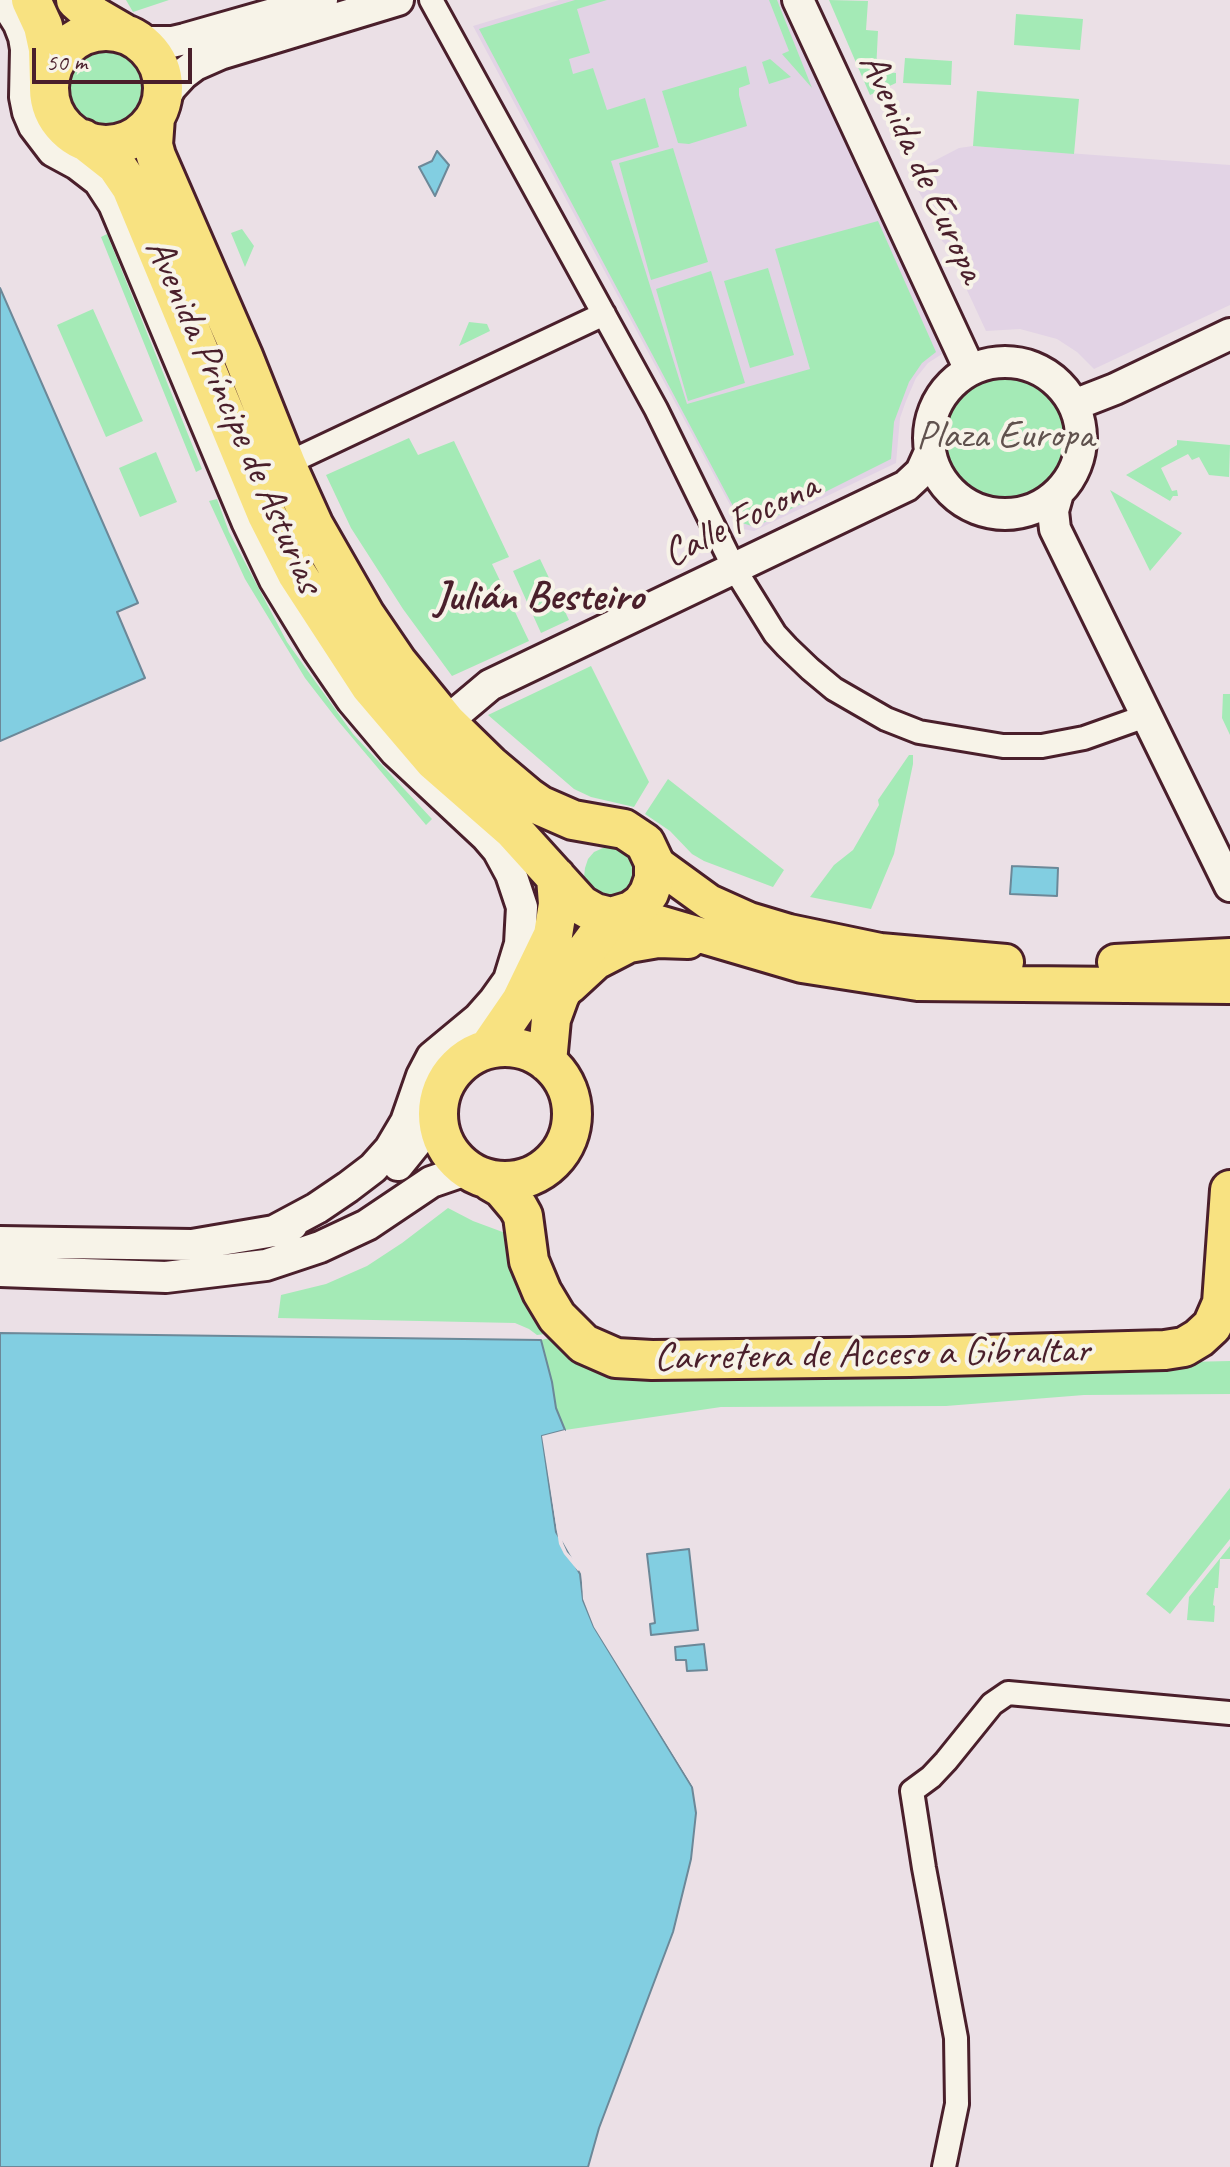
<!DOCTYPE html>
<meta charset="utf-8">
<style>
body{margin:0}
#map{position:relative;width:1230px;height:2167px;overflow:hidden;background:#ebe0e6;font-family:Caveat,sans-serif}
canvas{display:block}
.scale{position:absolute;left:32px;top:48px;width:160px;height:36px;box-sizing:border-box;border:4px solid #4a1f2b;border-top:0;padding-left:10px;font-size:24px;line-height:28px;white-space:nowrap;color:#4a1f2b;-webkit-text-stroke:6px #f7f3e8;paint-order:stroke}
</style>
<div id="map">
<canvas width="1230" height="2167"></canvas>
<div class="scale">50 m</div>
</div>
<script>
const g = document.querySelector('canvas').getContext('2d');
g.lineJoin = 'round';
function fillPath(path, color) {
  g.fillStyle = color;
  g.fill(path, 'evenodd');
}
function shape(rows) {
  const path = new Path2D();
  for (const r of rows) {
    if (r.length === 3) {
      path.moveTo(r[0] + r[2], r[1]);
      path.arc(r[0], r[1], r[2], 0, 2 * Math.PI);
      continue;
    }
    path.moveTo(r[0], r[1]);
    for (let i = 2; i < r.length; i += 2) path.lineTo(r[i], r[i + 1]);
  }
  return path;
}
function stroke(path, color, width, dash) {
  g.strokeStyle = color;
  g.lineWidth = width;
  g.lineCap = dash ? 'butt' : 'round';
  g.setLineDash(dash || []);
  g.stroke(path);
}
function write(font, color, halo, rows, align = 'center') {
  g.font = font + ' Caveat,sans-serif';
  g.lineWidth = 8;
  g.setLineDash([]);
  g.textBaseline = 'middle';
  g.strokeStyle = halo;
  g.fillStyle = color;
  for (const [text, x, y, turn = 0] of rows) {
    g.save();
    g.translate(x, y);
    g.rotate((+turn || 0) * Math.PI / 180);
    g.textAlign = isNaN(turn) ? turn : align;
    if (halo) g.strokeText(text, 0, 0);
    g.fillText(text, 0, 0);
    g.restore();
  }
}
const built = shape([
 [559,0,787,0,942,354,928,363,916,378,906,401,900,418,896,463,754,531,743,529,473,26],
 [973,146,1230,165,1230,305,1094,369,1077,352,1057,339,1020,329,986,331,946,245,942,241,940,230,909,174,959,148]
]);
const green = shape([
 [126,0,169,0,133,12],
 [575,0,607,0,577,9,590,53,569,59,573,74,593,68,607,110,645,98,659,147,611,161,687,404,810,369,775,249,878,221,936,352,922,363,909,382,894,422,891,459,755,527,742,523,479,29],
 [769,0,777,0,812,88,782,54,789,51],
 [829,0,868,1,866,30,878,31,876,71,896,73,896,83,870,95],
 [1016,14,1083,19,1080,50,1014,45],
 [106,87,41],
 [905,58,952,61,951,85,903,83],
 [770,59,791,77,769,84,762,62],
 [746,66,750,84,739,88,739,95,747,126,689,144,678,143,662,91],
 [977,91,1079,99,1074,154,973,146],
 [673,148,708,262,651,280,619,163],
 [242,229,254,246,245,267,231,233],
 [107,234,202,469,196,472,101,237],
 [768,268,794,355,750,368,724,281],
 [711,271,745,383,688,401,656,289],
 [93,309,143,421,106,437,57,325],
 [469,322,487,324,490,331,459,346],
 [1005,437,61],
 [409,438,418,455,454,441,509,557,492,564,529,641,452,676,403,609,351,528,326,475],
 [1177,440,1230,445,1229,477,1209,475,1199,457,1192,460,1188,454,1161,468,1172,491,1177,490,1178,496,1173,496,1170,501,1126,475,1177,445],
 [156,452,177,502,140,517,119,468],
 [1110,490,1182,533,1150,571],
 [217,499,229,532,287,642,353,734,432,819,426,825,339,722,305,678,245,579,209,501],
 [540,559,569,620,541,633,513,571],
 [591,666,649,782,634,807,591,797,574,789,488,715],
 [1223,694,1230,694,1230,735,1222,718],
 [909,755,913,755,913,764,894,854,871,909,810,897,834,865,853,850,879,805,878,800],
 [668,779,784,870,773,887,704,861,692,854,670,831,645,814],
 [612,847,620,848,633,858,638,874,626,896,601,899,587,886,584,877,585,868,588,859,594,852,603,848],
 [448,1208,473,1221,508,1234,519,1295,545,1334,537,1335,529,1329,515,1323,278,1318,281,1295,326,1284,367,1266,402,1243],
 [554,1337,603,1370,624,1378,641,1380,1158,1370,1186,1362,1230,1361,1230,1394,1084,1395,946,1406,721,1407,565,1430,556,1408,552,1382,541,1340],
 [1230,1488,1230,1539,1170,1614,1146,1594],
 [1230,1546,1230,1559,1220,1559,1218,1588,1215,1588,1213,1605,1215,1606,1214,1622,1187,1620,1189,1597]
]);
const water = shape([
 [437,151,449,165,435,196,419,167,432,161,437,151],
 [0,288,138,603,117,612,145,678,0,741,0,288],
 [1012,866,1058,868,1057,896,1010,894,1012,866],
 [0,1333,541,1340,552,1382,556,1408,565,1430,542,1436,556,1532,580,1574,583,1600,594,1627,692,1787,696,1813,691,1859,673,1932,599,2128,588,2167,0,2167,0,1333],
 [689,1549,698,1630,651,1635,650,1624,655,1623,647,1554,689,1549],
 [704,1644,707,1670,687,1671,686,1660,676,1660,675,1647,704,1644]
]);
const pier = shape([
 [565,1430,565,1434,546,1439,563,1543,567,1552,579,1565,581,1569,578,1571,564,1554,559,1544,542,1436],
 [586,1580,587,1599,597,1625,695,1785,698,1795,594,1627,583,1599,582,1581]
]);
const street = shape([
 [431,0,656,409,734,568,775,634,787,647,810,669,834,689,886,719,919,732,1003,746,1042,746,1084,738,1146,716],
 [286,464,604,314],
 [944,2167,957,2104,956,2038,924,1868,912,1791,931,1777,946,1761,992,1704,1008,1693,1230,1713]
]);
const secondary = shape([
 [4,0,19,24,24,37,26,49,25,97,28,112,34,126,53,151,77,164,99,181,114,204,247,521,275,580,317,649,352,700,395,751,486,836,498,850,511,874,522,907,520,944,509,980,494,1001,479,1018,432,1057,422,1076,406,1122,390,1149,373,1168,348,1187,317,1208,274,1231],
 [798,0,970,370],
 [139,42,172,42,185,39,322,0],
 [161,104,171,87,183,74,195,65,220,54,398,0],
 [1005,438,76],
 [1074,405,1115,389,1230,334],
 [1058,493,1053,511,1055,529,1230,886],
 [446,722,490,685,906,486,921,472,930,452],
 [398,1165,423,1134,437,1112],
 [0,1242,192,1245,274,1231,292,1225],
 [0,1271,166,1277,266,1265,320,1247,367,1225,431,1182,466,1170]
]);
const primary = shape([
 [654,862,709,902,749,920,789,932,880,951,1006,962],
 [625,913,802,965,918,983,1230,986],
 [1115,962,1230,956],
 [570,986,596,962,629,945,658,940,688,941]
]);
const highway = shape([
 [31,0,43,26,48,49,49,82],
 [76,0,94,16,123,33],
 [106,88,57],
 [83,139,116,165,131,187,267,515,297,574,370,686,434,761,513,830,581,905,595,913,611,917,631,911,642,903,649,893,654,879,654,862,645,843,624,829,573,820,541,806,528,797,490,765,446,722,397,662,365,615,314,526,286,464,243,356,156,156,153,145,155,117],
 [505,1114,67],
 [488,1049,521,1001,553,935,558,904,556,877],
 [547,1062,551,1019,559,997,571,971,611,917],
 [490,1181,502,1188,518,1207,523,1216,529,1261,542,1292,557,1317,584,1344,616,1358,652,1360,910,1357,1165,1350,1184,1347,1199,1338,1212,1326,1222,1303,1230,1190]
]);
const streetNames = [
 ["Avenida de Europa",921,168,65],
 ["Avenida Príncipe de Asturias",233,416,66],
 ["Calle Focona",741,521,-26],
 ["Carretera de Acceso a Gibraltar",872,1355,-1]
];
const parkNames = [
 ["Plaza Europa",1005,437]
];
const neighbourhoodNames = [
 ["Julián Besteiro",539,598]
];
fillPath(built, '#e2d3e5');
fillPath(green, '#a4eab6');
fillPath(water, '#82cee1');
stroke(water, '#6c8898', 2);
fillPath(pier, '#ebe0e6');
stroke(street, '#4a1f2b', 28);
stroke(secondary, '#4a1f2b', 36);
stroke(primary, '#4a1f2b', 40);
stroke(highway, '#4a1f2b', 44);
stroke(street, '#f7f3e8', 22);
stroke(secondary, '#f7f3e8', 30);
stroke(primary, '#f8e281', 34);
stroke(highway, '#f8e281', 38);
write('40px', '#4a1f2b', '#f7f3e8', streetNames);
write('40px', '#60524e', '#f7f3e8', parkNames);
write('bold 42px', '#4a1f2b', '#f7f3e8', neighbourhoodNames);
</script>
